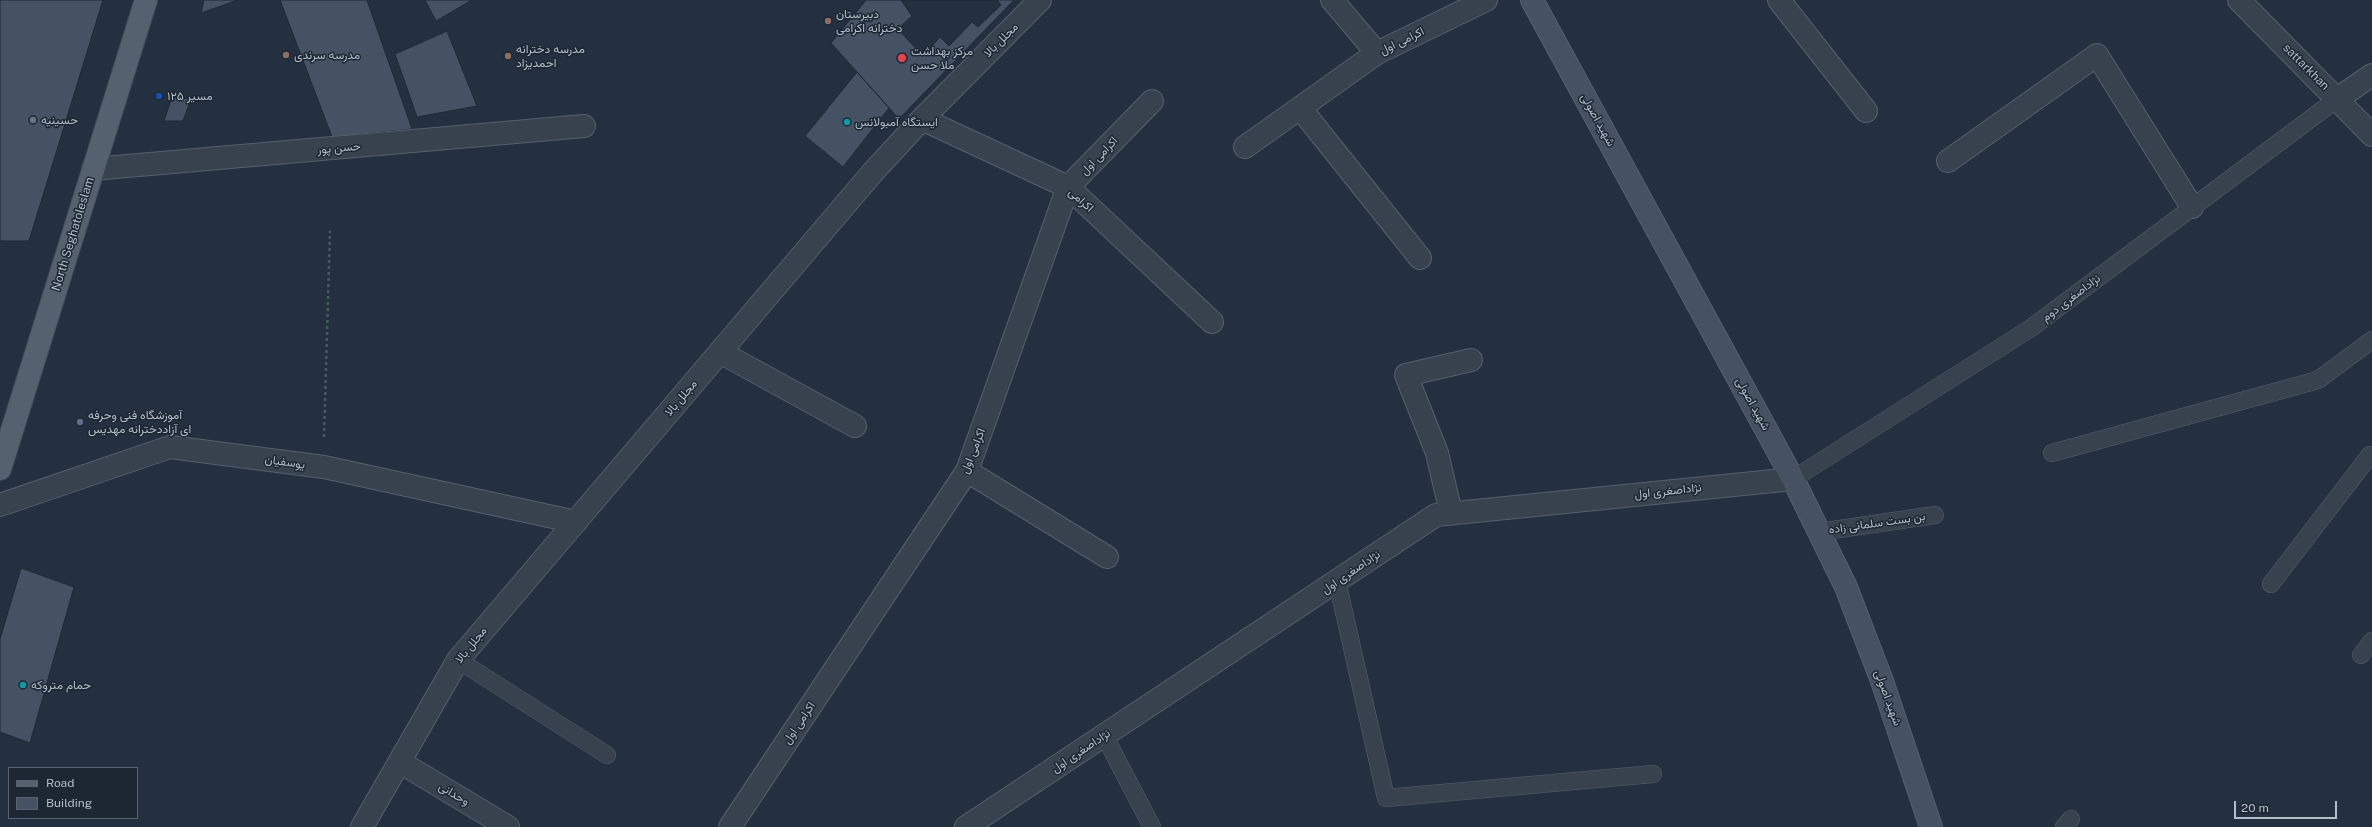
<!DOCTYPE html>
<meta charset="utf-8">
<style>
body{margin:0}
#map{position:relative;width:2372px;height:827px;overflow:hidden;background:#24303f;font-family:"Public Sans",sans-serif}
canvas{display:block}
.legend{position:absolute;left:8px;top:767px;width:130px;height:52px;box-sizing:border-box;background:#1d2734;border:1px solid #596370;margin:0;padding:5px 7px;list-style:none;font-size:12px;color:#b4bdca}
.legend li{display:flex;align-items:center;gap:8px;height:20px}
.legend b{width:20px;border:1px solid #596370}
.scale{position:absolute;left:2234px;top:801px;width:103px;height:18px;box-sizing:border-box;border:2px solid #b4bdca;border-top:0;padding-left:5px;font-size:12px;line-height:14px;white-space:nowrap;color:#b4bdca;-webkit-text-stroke:3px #1d2734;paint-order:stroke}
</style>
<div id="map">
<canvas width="2372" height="827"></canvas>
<ul class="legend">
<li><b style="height:5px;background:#56616f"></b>Road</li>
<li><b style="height:11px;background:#455263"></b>Building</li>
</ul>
<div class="scale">20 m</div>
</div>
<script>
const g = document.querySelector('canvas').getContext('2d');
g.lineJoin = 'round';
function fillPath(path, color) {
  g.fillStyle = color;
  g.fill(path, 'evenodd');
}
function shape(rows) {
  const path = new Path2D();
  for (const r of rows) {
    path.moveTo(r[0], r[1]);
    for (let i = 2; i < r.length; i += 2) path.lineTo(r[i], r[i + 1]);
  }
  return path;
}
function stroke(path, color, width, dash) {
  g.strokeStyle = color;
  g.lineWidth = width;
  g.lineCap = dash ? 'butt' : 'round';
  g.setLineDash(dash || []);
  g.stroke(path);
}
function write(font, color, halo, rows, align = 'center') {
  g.font = font + ' "Public Sans",Vazirmatn,sans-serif';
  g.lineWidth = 3;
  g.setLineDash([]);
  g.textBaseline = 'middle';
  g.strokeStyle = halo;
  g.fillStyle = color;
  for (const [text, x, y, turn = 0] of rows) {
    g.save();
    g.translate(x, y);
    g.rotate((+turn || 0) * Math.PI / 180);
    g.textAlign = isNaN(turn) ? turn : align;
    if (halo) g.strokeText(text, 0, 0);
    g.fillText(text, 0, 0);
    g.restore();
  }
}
const building = shape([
 [0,0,103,0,29,241,0,241,0,0],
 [204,0,238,0,201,13,204,0],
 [280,0,367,0,412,129,332,137,280,0],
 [425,0,472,0,436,21,425,0],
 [866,0,1014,0,899,119,831,43,866,0],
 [901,0,997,0,1001,5,978,27,972,22,949,46,940,37,923,56,898,29,912,16,901,0],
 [447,31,477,106,417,117,395,54,447,31],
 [857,72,889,108,843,167,805,136,857,72],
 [172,97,191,99,183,121,164,121,172,97],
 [21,568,74,587,30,743,0,732,0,639,21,568]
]);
const path = shape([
 [324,437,330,231]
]);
const service = shape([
 [2052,453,2318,380,2372,340],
 [1793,479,2031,328,2337,99],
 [1819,532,1935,515],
 [1337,581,1386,798,1653,774],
 [2271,584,2370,455,2372,457],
 [2361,655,2372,641],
 [458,660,607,755],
 [1104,735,1152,827],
 [2064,827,2071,819]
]);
const minor = shape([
 [1332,0,1377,53],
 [1779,0,1866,111],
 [2337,99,2372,75],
 [1300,108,1420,258],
 [922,119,1068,187,1212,322],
 [1245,147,1377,53,1486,0],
 [1948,161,2097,55,2192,207],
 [93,169,584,126],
 [720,352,855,426],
 [967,471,1107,557],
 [0,505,170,447,324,467,576,522],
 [1451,513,1437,453,1406,375,1471,360],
 [400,762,508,827],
 [730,827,967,471,1068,187,1152,101],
 [966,827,1436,515,1793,479]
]);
const tertiary = shape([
 [2239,0,2372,135],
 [362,827,458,660,873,172,922,119,1040,0]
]);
const secondary = shape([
 [1532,0,1793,479,1846,587,1882,681,1931,827]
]);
const primary = shape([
 [0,469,146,0]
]);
const markers = [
 [828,21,4,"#8d6e63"],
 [286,55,4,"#8d6e63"],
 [508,56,4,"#8d6e63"],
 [902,58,5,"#e0444e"],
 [159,96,4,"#1a4fb4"],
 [33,120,4,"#6b7280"],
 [847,122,4,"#0f9aa8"],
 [80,422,4,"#5c6f8a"],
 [23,685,4,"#0f9aa8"]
];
const poiNames = [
 ["دبیرستان",836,14],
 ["دخترانه اکرامی",836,28],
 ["مدرسه دخترانه",516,49],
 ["احمدیزاد",516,63],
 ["مرکز بهداشت",911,51],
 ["ملا حسن",911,65],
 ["مدرسه سرندی",294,55],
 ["مسیر ۱۲۵",167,96],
 ["حسینیه",41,120],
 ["ایستگاه آمبولانس",855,122],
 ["آموزشگاه فنی وحرفه",88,415],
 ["ای آزاددخترانه مهدیس",88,429],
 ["حمام متروکه",31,685]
];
const streetNames = [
 ["مجلل بالا",1001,40,-45],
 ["اکرامی اول",1402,41,-26],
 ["sattarkhan",2306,67,45],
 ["شهید اصولی",1598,120,61],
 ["حسن پور",339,148,-5],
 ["اکرامی اول",1099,156,-46],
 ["اکرامی",1081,200,42],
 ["North Seghatoleslam",73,234,-73],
 ["نژاداصغری دوم",2071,298,-37],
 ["مجلل بالا",681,398,-50],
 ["شهید اصولی",1753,404,61],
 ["اکرامی اول",973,451,-68],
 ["یوسفیان",285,462,8],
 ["نژاداصغری اول",1668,491,-6],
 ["بن بست سلمانی زاده",1877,523,-8],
 ["نژاداصغری اول",1351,572,-34],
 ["مجلل بالا",471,645,-51],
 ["شهید اصولی",1888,698,70],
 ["اکرامی اول",799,723,-56],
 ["نژاداصغری اول",1081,751,-34],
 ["وحدانی",454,794,31]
];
fillPath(building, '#455263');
stroke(building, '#1f2936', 1);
stroke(service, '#56606d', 18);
stroke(minor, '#56606d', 24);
stroke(tertiary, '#56606d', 24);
stroke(secondary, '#56606d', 24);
stroke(primary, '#414b58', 24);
stroke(path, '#445b5d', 2.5, [3, 3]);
stroke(service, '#38424f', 17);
stroke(minor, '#38424f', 22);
stroke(tertiary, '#38424f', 22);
stroke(secondary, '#465162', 22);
stroke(primary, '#56616f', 22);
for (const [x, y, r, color] of markers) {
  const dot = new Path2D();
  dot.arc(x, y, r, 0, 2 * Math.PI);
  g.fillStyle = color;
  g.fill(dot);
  stroke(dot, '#1d2734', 1.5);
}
write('12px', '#b4bdca', '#1d2734', poiNames, 'left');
write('12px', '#b4bdca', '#1d2734', streetNames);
</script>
